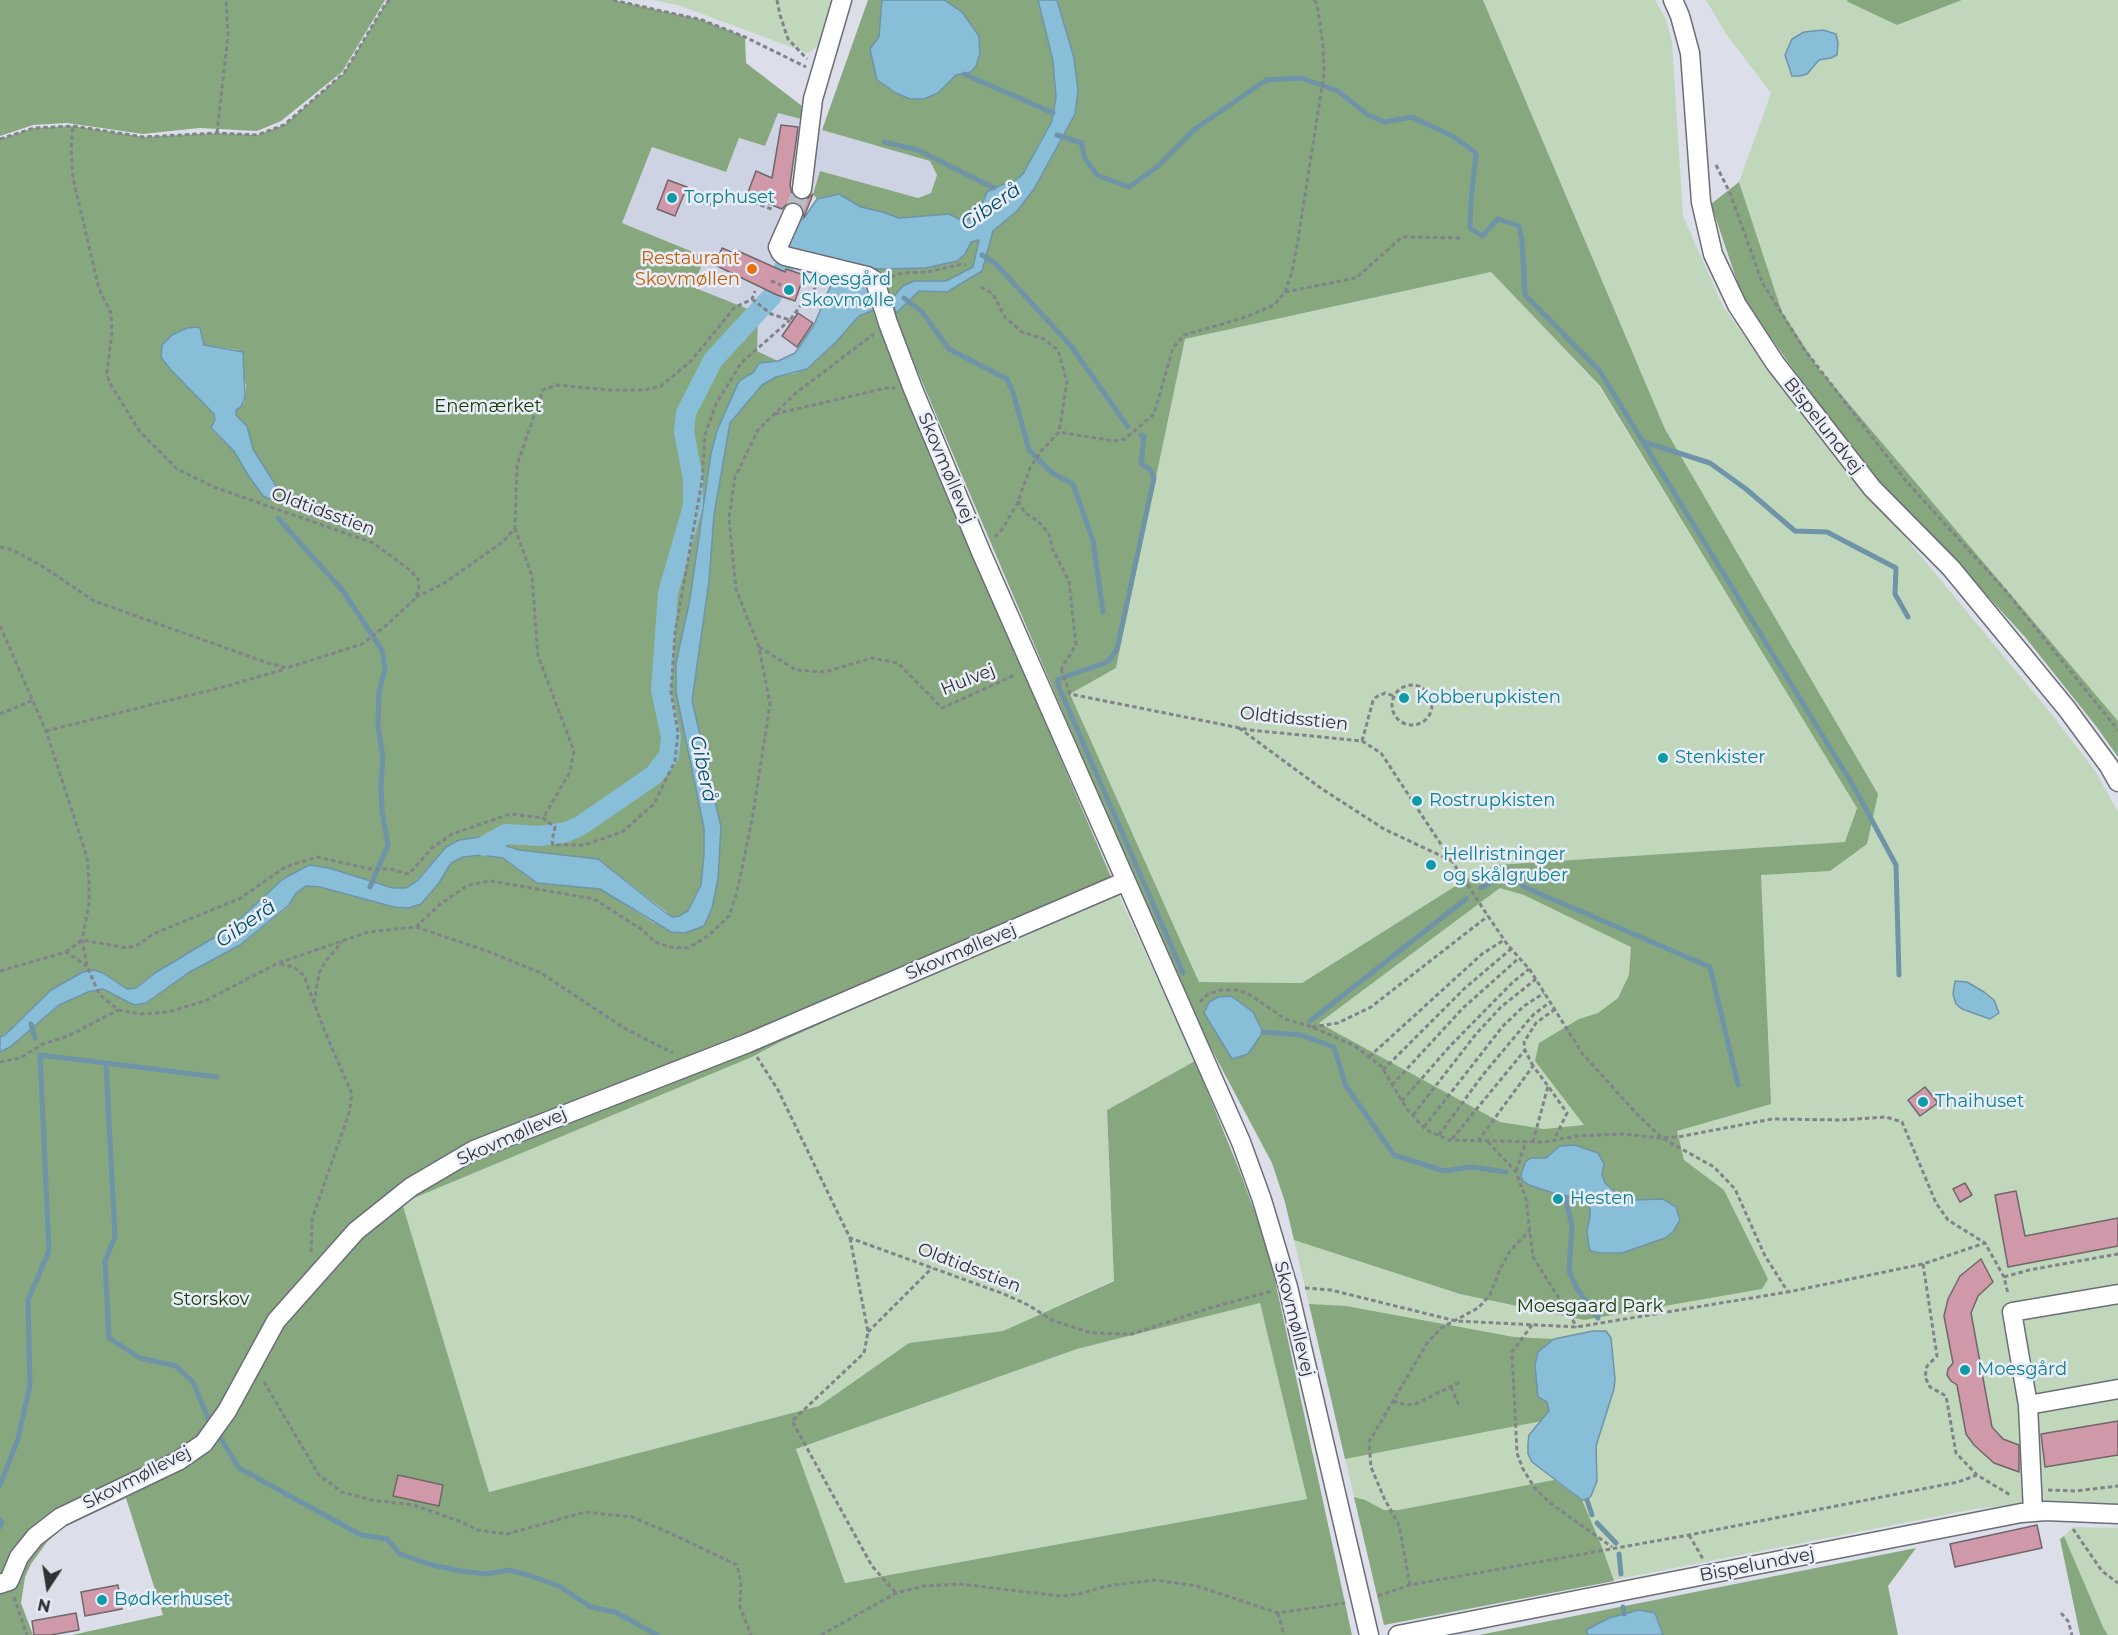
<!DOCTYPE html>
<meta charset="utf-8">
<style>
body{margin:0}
#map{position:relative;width:2118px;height:1635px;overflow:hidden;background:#dcdfea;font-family:Montserrat,sans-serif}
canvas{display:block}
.north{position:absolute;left:18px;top:1557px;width:60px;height:60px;-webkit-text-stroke:4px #e9edf7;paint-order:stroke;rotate:192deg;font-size:16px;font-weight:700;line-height:24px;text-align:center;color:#313236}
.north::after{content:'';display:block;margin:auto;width:21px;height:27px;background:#313236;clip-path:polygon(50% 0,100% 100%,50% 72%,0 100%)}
</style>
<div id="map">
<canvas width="2118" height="1635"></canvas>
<div class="north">N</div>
</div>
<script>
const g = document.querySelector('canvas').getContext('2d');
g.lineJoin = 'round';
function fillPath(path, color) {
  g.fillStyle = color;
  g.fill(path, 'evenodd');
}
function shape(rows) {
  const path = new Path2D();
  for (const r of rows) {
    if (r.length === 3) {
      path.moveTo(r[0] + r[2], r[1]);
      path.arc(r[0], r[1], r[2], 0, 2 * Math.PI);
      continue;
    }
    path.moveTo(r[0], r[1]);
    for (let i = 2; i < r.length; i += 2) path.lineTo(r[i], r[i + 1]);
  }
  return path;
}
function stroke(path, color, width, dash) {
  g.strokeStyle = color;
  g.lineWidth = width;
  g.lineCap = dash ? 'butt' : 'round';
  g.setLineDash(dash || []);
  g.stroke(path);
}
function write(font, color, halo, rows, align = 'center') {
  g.font = font + ' Montserrat,sans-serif';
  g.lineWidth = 5;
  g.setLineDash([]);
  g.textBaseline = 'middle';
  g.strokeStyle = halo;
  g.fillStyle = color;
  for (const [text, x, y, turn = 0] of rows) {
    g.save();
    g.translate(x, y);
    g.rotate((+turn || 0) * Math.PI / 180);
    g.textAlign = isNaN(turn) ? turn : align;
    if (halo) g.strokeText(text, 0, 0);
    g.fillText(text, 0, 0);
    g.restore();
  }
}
const built = shape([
 [778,112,801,119,822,130,930,161,937,175,931,193,918,198,820,171,804,218,796,222,833,276,814,325,795,353,778,361,757,351,757,313,693,287,705,258,621,223,652,147,726,172,739,138,765,146]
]);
const green = shape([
 [652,0,833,0,822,44,807,53,678,5],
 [1483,0,1655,0,1666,19,1672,42,1683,216,1723,306,1776,381,2049,711,2096,772,2118,812,2118,1508,2057,1503,1980,1508,1384,1625,1285,1202,1272,1163,1187,1003,1318,1023,1500,888,1830,871,1878,794,1665,429],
 [1706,0,1849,0,1847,1,1897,25,1962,0,2118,0,2118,721,1817,366,1782,312,1739,182,1771,93,1726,34],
 [1491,272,1599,386,1857,807,1846,842,1496,865,1465,880,1302,983,1199,982,1070,694,1116,668,1185,339],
 [1117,891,1195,1061,1107,1110,1114,1280,1003,1331,909,1343,819,1406,489,1492,401,1203,752,1057,778,1043],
 [1260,1303,1307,1499,845,1583,796,1449,1077,1349],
 [2073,1527,2118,1528,2118,1635,2108,1635,2103,1627,2064,1536]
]);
const forest = shape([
 [0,0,385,0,342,72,281,121,257,131,199,128,143,134,67,123,33,125,0,136],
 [390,0,613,0,702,20,745,37,746,63,802,106,801,119,778,113,765,146,739,138,726,172,652,147,622,223,705,257,693,287,758,313,757,351,778,361,759,363,754,372,739,381,711,453,690,599,676,663,676,692,704,828,704,854,701,885,688,911,679,916,673,917,598,859,519,850,479,837,446,847,416,881,406,888,393,888,329,868,309,865,283,879,230,928,155,973,136,988,127,989,103,973,0,1037,0,139,34,128,73,126,144,137,217,133,257,135,284,125,344,73,386,3],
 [203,337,204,345,238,350,246,386,244,403,236,410,236,415,247,426,253,449,275,484,248,475,234,451,211,429,215,420,215,414,193,392],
 [868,0,1483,0,1665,429,1878,794,1867,844,1830,871,1761,875,1771,1104,1677,1131,1684,1160,1724,1190,1768,1279,1762,1289,1584,1320,1460,1294,1294,1240,1285,1202,1272,1163,1187,1003,874,269,884,269,965,254,971,242,987,192,979,211,970,220,959,219,949,214,899,218,882,212,861,207,839,194,817,199,813,194,820,171,918,198,931,193,937,175,930,161,822,130],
 [1491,272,1600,386,1857,808,1845,842,1496,865,1465,880,1302,983,1199,982,1070,694,1116,668,1185,339],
 [1500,888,1524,895,1631,947,1629,975,1618,998,1598,1013,1579,1019,1539,1043,1535,1061,1584,1125,1544,1129,1500,1122,1319,1023],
 [1849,0,1962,0,1897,25,1846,1],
 [1739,182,1782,312,1817,366,2118,721,2118,757,2096,726,2025,637,1938,542,1883,487,1824,412,1743,299,1711,204],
 [876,309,912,410,1117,891,778,1043,752,1057,402,1203,489,1492,819,1406,909,1343,1003,1331,1114,1281,1107,1110,1195,1061,1240,1172,1268,1248,1352,1635,72,1635,163,1615,126,1498,64,1527,47,1542,31,1564,25,1577,21,1603,33,1635,0,1635,0,1052,10,1047,59,1005,88,992,103,989,146,1003,188,973,240,945,289,906,296,893,306,886,320,887,391,906,439,883,451,863,463,857,481,855,503,858,537,883,600,889,654,923,685,933,721,827,692,700,709,581,714,515,730,423,762,385,776,377,796,373,860,316],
 [1260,1303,1307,1499,845,1583,796,1449,1077,1349],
 [1309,1304,1346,1306,1514,1337,1554,1339,1538,1352,1549,1411,1542,1421,1345,1459],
 [1554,1480,1582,1500,1602,1547,1614,1581,1384,1625,1354,1497,1365,1500,1384,1510,1399,1510],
 [2064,1536,2103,1627,2108,1635,2080,1635,2060,1539],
 [1916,1548,1888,1586,1898,1635,1479,1635]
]);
const water = shape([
 [882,0,944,0,962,12,979,36,980,53,976,66,971,72,956,75,938,93,924,99,910,99,896,93,877,80,870,49,879,37,882,0],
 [1038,0,1057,0,1074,58,1078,91,1075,114,1034,189,1017,211,993,231,982,271,947,292,919,291,896,313,891,297,895,295,903,286,914,281,946,281,973,267,979,240,971,242,965,254,957,261,926,268,884,269,863,268,786,248,796,222,804,218,817,199,839,194,861,207,882,212,899,218,949,214,959,219,970,220,979,211,987,192,1003,184,1010,185,1023,174,1052,121,1056,97,1053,61,1038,0],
 [1823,30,1836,34,1838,43,1837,55,1831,58,1819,60,1807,74,1800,76,1792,76,1785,55,1792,39,1804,32,1823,30],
 [843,275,858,280,868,287,876,309,859,316,836,342,807,369,776,377,762,385,730,423,714,515,709,581,692,700,721,827,718,879,712,908,704,926,685,933,671,932,600,889,537,883,503,858,481,855,463,857,451,863,439,883,421,904,408,908,394,907,320,887,306,886,296,893,289,905,240,945,188,973,146,1003,135,1005,128,1002,103,989,88,992,59,1005,10,1047,0,1052,0,1037,5,1035,51,990,83,972,94,970,103,973,127,989,136,988,155,973,230,928,283,879,309,865,329,868,393,888,406,888,417,881,446,847,459,840,479,837,519,850,598,859,666,913,673,917,679,916,688,911,701,885,704,854,704,828,676,692,676,663,690,599,711,453,717,431,739,381,754,372,759,363,778,361,795,353,814,325,833,280,843,275],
 [197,327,200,328,204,345,243,352,245,397,241,407,236,410,236,415,247,426,253,449,275,484,276,489,273,497,269,499,263,496,248,475,234,451,211,428,215,420,214,414,170,369,161,357,162,345,172,335,187,328,197,327],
 [1955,981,1967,982,1984,992,1994,1000,1999,1013,1990,1019,1962,1009,1956,1004,1953,994,1955,981],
 [1231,996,1253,1012,1263,1032,1248,1054,1232,1059,1204,1013,1209,1002,1218,997,1231,996],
 [1575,1145,1598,1153,1604,1164,1602,1174,1605,1183,1619,1195,1633,1200,1663,1199,1676,1207,1680,1220,1673,1232,1665,1238,1622,1253,1600,1253,1591,1251,1589,1247,1587,1231,1590,1216,1590,1208,1582,1196,1577,1193,1565,1197,1529,1185,1522,1180,1521,1174,1526,1161,1531,1158,1546,1158,1560,1146,1575,1145],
 [1593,1331,1606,1331,1611,1338,1615,1379,1614,1389,1596,1446,1597,1481,1591,1496,1587,1500,1582,1500,1532,1462,1528,1454,1528,1443,1529,1435,1549,1411,1547,1402,1538,1397,1535,1365,1538,1352,1554,1339,1593,1331],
 [1639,1610,1655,1613,1663,1635,1588,1635,1586,1630,1609,1618,1639,1610]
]);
const stream = shape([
 [964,74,1053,113],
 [1057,135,1082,143,1084,157,1097,175,1129,187,1157,167,1195,129,1266,80,1301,78,1338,91,1368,115,1385,122,1412,117,1454,137,1476,153,1471,201,1470,228,1482,236,1498,219,1519,226,1522,241,1525,295,1599,370,1854,787,1896,865,1899,975],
 [884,142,918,150,994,188],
 [982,255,995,263,1071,346,1128,427],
 [904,298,922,312,949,349,1007,379,1013,392,1029,450,1051,472,1073,484,1093,541,1103,612],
 [1141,435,1144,436,1141,464,1150,469,1154,478,1117,649,1112,657,1105,663,1058,679,1058,685,1183,973],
 [1644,442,1710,463,1746,489,1795,531,1827,532,1896,568,1895,594,1908,617],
 [278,518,343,591,382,650,385,669,379,692,378,725,383,757,381,783,382,811,388,845,370,887],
 [1481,888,1504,875,1519,881,1524,887,1710,967,1738,1085],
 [1310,1021,1466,899],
 [31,1024,35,1038],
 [1263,1032,1301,1035,1334,1047,1346,1086,1394,1155,1444,1171,1471,1167,1506,1172],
 [106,1063,217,1077],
 [1565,1197,1572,1226,1569,1271,1576,1287,1598,1318],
 [221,1439,239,1468,361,1535,387,1539,400,1554,432,1565,461,1571,486,1574,509,1570,528,1575,559,1586,591,1607,615,1612,657,1635],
 [0,1485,18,1439,30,1385,28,1300,49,1251,40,1055,106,1063,115,1237,105,1261,109,1338,140,1358,176,1366,193,1382,210,1423],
 [1587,1500,1592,1515],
 [0,1520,2,1523,0,1527],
 [1597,1523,1616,1543],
 [1619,1554,1621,1574],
 [1623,1607,1624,1614]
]);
const canal = shape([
 [484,846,506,834,540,836,566,832,580,826,654,775,669,756,671,737,661,690,668,593,693,506,693,479,684,432,686,413,713,360,772,296,785,265]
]);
const building = shape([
 [781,125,798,127,790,185,792,194,800,200,807,199,813,194,804,217,802,207,797,203,787,204,782,209,747,195,756,171,772,178,781,125],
 [668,180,687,187,675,216,657,209,668,180],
 [722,248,736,254,738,251,785,272,786,269,804,275,795,301,777,295,715,265,722,248],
 [798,313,813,323,797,347,782,336,798,313],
 [1925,1087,1938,1103,1920,1116,1908,1100,1925,1087],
 [1965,1183,1972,1195,1960,1202,1953,1189,1965,1183],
 [2016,1191,2025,1236,2118,1218,2118,1246,2008,1267,1995,1195,2016,1191],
 [1981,1259,1993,1282,1978,1296,1971,1313,1992,1427,2003,1439,2019,1445,2019,1472,1994,1463,1974,1445,1966,1434,1957,1385,1951,1381,1947,1375,1948,1369,1953,1363,1944,1316,1948,1299,1960,1276,1981,1259],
 [2118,1421,2118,1455,2045,1467,2041,1434,2118,1421],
 [398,1475,443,1485,439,1506,393,1496,398,1475],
 [2037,1525,2042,1548,1955,1567,1950,1544,2037,1525],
 [118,1585,122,1609,85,1616,81,1592,118,1585],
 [76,1613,79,1630,51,1635,34,1635,32,1621,76,1613]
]);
const minorTunnel = shape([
 [793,213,802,189]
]);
const path = shape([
 [613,0,702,20,745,37,806,67],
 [777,0,780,15,788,39,807,59],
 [217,133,228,35,226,0],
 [0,139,34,128,73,126,144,137,217,133,257,135,284,125,344,73,386,3,390,0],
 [1716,165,1730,193,1762,282,1804,349,1906,481,2005,590,2118,730],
 [694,202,712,204,747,200,774,210],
 [891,277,902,273,928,272,962,264,966,265],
 [771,281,781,285],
 [981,287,993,294,1005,317,1022,332,1044,339,1058,350,1067,382,1059,432],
 [1285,292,1356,278,1402,237,1461,238],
 [752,299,771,314,790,320,804,301,812,295,817,283],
 [775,414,886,388,895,388],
 [1018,501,1025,513,1038,521,1049,534,1053,550,1069,581,1076,645,1061,669],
 [515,528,532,576,538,656,574,751,570,772,543,818],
 [995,537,1003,528,1017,504,1030,468,1041,451,1059,432,1114,441,1125,439,1154,414,1173,348,1184,335,1243,318,1274,305,1285,292,1292,272,1297,246,1324,74,1323,45,1317,4,1314,0],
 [0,547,13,550,45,568,94,601,268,663,287,668,362,644,383,628,416,598,419,586,418,579,410,570,373,543,214,487,177,469,140,432,109,382,107,372,112,331,111,313,99,289,73,178,71,150,73,126],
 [416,597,443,584,504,541,515,528,517,465,543,390,557,385,610,390,644,390,661,386,691,361,734,308,752,299,755,291],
 [0,626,46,731,87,857,89,879,89,904,82,940,87,966,99,994,118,1010,140,1014,168,1012,205,1001,278,963,368,932,416,927,487,951,541,973,624,1028,673,1053],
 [759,647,796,670,825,672,872,658,898,663,942,708,1015,675],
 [1061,669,1070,694,1250,730,1362,741,1381,753,1488,916,1507,944,1530,970,1582,1053,1635,1112,1662,1138,1714,1167,1735,1189,1765,1256,1788,1292,1923,1264,1985,1243],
 [1412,705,20],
 [0,714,33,700],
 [1239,728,1322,789,1384,829,1452,861],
 [46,731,227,686,285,669],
 [1362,741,1373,701,1376,697,1385,693,1394,696],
 [416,927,439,905,468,885,491,881,594,899,641,929,655,942,670,947,688,948,708,936,729,916,737,892,752,820,770,704,759,647,736,589,729,518,735,477,758,430,797,392,874,334],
 [66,952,82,940,127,948,140,944,153,934,241,898,285,867,317,857,371,869,390,869,409,874,432,848,452,834,510,814,543,818,555,827,552,841,553,845,584,845,622,832,654,804,675,761,678,732,671,692,675,633,702,481,705,435,716,404,741,363,790,320],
 [280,964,294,967,304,976,325,1032,352,1094,349,1113,312,1219,311,1255],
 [0,971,66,952,87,966],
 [1200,1002,1208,994,1221,990,1238,990,1252,996,1285,1019,1312,1027,1355,1046,1381,1066,1407,1109,1426,1130,1449,1140,1544,1142,1577,1136,1621,1134,1662,1138,1678,1137,1772,1119,1841,1120,1886,1117,1902,1122,1936,1203,1948,1220,1985,1243,2004,1277,2008,1294],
 [314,1003,319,973,325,962,342,942],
 [1312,1027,1338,1023,1371,1007,1488,916],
 [757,1057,778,1090,850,1238,1004,1294,1028,1305,1052,1320,1091,1333,1132,1334,1213,1307,1272,1291],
 [1369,1057,1482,954,1504,940],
 [0,1062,20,1058,43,1044,68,1036,118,1010],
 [1533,1066,1525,1050,1524,1042,1536,1023,1555,1009],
 [1383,1070,1465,988,1511,949],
 [1392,1085,1464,1007,1519,958],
 [1402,1101,1451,1045,1512,983,1529,969],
 [1413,1115,1476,1034,1501,1007,1536,979],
 [1424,1127,1503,1026,1524,1006,1544,993],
 [1439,1135,1482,1076,1527,1022,1533,1015,1550,1002],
 [1452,1139,1525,1050],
 [1478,1141,1533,1066,1548,1086],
 [1488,1142,1516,1172,1526,1199,1533,1257,1577,1327],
 [1533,1142,1548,1086,1567,1113,1554,1140],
 [1516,1171,1526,1141],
 [850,1238,868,1332,864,1353,792,1421,872,1566,896,1593],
 [1923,1264,1937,1356,1927,1366,1925,1377,1930,1387,1946,1396,1956,1453,1977,1475],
 [2004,1277,2029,1270,2118,1254],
 [1305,1288,1331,1290,1456,1321,1577,1327,1787,1292],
 [1532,1325,1512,1352,1517,1453,1523,1469,1534,1487,1550,1503,1612,1547],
 [868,1332,932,1268],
 [264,1382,319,1475,342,1492,371,1500,414,1505,464,1523,477,1530,507,1534,585,1512,632,1517,674,1535,737,1565,741,1582,740,1607,751,1635],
 [1451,1387,1459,1406],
 [1393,1401,1406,1405,1415,1404,1460,1382],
 [2048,1490,2076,1491,2118,1486],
 [2073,1529,2102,1571,2118,1583],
 [1689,1535,1703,1559],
 [1410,1585,1399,1525,1384,1498,1371,1467,1369,1442,1427,1343,1441,1328,1478,1308,1490,1295,1500,1269,1510,1251,1530,1230],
 [1378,1596,1410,1585,1689,1535,1958,1482,1977,1475,2012,1496],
 [14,1597,27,1635],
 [1278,1613,1284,1635],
 [2061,1613,2068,1621,2072,1635],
 [821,1635,896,1593,924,1586,961,1584,1060,1596,1079,1594,1107,1586,1154,1580,1197,1586,1278,1613,1345,1603]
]);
const minor = shape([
 [1673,0,1680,16,1690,53,1701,202,1713,254,1737,305,1775,363,1872,488,1951,568,2067,709,2109,766,2118,782],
 [802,189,813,99,842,0],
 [793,213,778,247,781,253,785,256,867,276,875,281,888,323,913,389,981,552,1241,1142,1262,1200,1288,1287,1369,1635],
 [2118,1294,2012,1312,2028,1405,2118,1389],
 [2028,1405,2033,1512],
 [0,1584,9,1581,19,1557,35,1537,61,1517,178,1461,204,1443,227,1411,276,1321,356,1231,411,1187,474,1150,748,1043,1126,881],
 [1398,1635,2021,1513,2046,1511,2118,1514]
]);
const markers = [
 [672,198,6,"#0f9aa8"],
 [752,269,6,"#e8710a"],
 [789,290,6,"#0f9aa8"],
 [1404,698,6,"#0f9aa8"],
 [1663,758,6,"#0f9aa8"],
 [1417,801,6,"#0f9aa8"],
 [1431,865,6,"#0f9aa8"],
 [1923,1102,6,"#0f9aa8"],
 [1558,1199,6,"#0f9aa8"],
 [1965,1370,6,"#0f9aa8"],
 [102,1600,6,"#0f9aa8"]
];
const cultureNames = [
 ["Torphuset",684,198],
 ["Moesgård",801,280],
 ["Skovmølle",801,301],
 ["Kobberupkisten",1416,698],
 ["Stenkister",1675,758],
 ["Rostrupkisten",1429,801],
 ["Hellristninger",1443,855],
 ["og skålgruber",1443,876],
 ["Thaihuset",1935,1102],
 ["Hesten",1570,1199],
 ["Moesgård",1977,1370],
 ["Bødkerhuset",114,1600]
];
const foodNames = [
 ["Restaurant",740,259],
 ["Skovmøllen",740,280]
];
const parkNames = [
 ["Enemærket",488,407],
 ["Storskov",211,1300],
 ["Moesgaard Park",1590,1307]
];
const streetNames = [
 ["Bispelundvej",1823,426,52],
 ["Skovmøllevej",946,468,67],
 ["Oldtidsstien",323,512,20],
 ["Hulvej",968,680,-22],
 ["Oldtidsstien",1294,719,6],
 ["Skovmøllevej",961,952,-23],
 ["Skovmøllevej",512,1137,-24],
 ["Oldtidsstien",969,1268,21],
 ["Skovmøllevej",1294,1319,76],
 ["Skovmøllevej",137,1478,-27],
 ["Bispelundvej",1757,1565,-11]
];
const waterNames = [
 ["Giberå",991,207,-35],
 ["Giberå",703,769,78],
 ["Giberå",246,924,-35]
];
fillPath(built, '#ced3e3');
fillPath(green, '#c1d7bc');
fillPath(forest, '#87a77e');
fillPath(water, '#89bed9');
stroke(water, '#6f94a8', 1.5);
stroke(stream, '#6f94a8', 5);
stroke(canal, '#89bed9', 20);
fillPath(building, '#cf99a9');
stroke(building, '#716669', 1.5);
stroke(minorTunnel, '#babcc6', 18, [18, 9]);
stroke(minor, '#6b6e77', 21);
stroke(path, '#81838a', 3, [4.5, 3]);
stroke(minor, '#fff', 18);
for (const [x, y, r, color] of markers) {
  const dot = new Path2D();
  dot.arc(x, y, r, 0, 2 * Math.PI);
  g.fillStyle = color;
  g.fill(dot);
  stroke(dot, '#e9edf7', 2);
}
write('18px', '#0d838f', '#e9edf7', cultureNames, 'left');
write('18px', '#c56008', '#e9edf7', foodNames, 'right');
write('18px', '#103c01', '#e9edf7', parkNames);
write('18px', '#313236', '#e9edf7', streetNames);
write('italic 20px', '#074e6a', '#e9edf7', waterNames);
</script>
